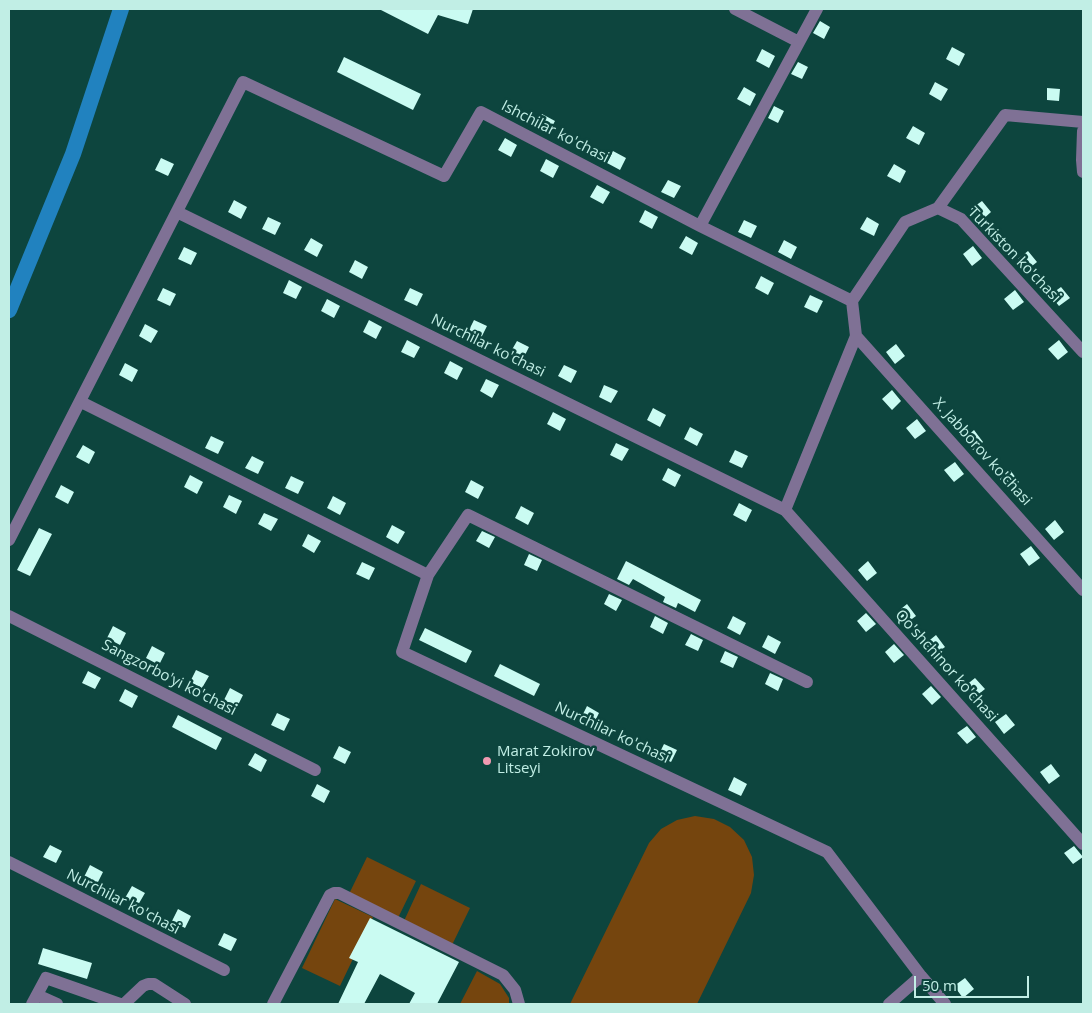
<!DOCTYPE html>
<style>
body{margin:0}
#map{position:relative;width:1092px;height:1013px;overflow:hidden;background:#0d453e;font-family:"Open Sans",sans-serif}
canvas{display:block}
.frame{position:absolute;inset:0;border:10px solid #c1eee5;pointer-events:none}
.scale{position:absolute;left:914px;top:976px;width:115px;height:22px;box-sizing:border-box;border:2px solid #c1eee5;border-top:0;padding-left:6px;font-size:15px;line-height:18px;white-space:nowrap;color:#c1eee5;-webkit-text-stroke:4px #0d453e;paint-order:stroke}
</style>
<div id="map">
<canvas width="1092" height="1013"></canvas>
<div class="frame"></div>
<div class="scale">50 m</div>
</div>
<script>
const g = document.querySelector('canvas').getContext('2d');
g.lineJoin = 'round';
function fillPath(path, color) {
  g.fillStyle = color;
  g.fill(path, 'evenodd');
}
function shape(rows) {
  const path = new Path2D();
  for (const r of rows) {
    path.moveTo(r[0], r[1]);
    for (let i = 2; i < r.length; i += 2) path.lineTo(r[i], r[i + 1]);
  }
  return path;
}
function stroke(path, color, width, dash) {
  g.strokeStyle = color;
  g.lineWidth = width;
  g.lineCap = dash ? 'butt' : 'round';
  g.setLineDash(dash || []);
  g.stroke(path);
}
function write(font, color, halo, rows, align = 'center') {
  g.font = font + ' "Open Sans",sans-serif';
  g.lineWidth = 5;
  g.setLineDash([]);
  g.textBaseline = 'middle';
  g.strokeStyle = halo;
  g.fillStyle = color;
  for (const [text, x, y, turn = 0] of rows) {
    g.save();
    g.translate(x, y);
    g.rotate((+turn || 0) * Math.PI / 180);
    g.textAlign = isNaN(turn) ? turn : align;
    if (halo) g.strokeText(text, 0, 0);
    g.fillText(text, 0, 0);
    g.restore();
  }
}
const green = shape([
 [695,816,714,819,730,827,744,840,752,857,754,875,751,893,697,1004,570,1004,649,843,661,829,677,820],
 [367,857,416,881,398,918,349,894],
 [421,884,470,908,452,945,404,921],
 [335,899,373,917,340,986,302,968],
 [477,971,500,984,509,998,509,1004,460,1004]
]);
const canal = shape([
 [9,310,73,154,121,9]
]);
const building = shape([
 [379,9,473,9,468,24,438,15,428,34],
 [820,21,830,27,824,39,813,33],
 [952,47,965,54,959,66,946,59],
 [762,49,775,56,769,68,756,61],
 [344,57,421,94,413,110,337,72],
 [798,62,808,67,802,79,791,74],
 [935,82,948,89,941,101,929,94],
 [744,87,756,94,750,106,737,99],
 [1047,88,1060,89,1059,101,1047,100],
 [774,106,784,111,778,123,768,118],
 [542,114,555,121,549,132,536,126],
 [913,126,925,133,919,145,906,138],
 [505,138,517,145,511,157,498,150],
 [613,151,626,158,620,170,607,163],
 [161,158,174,164,168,176,155,170],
 [546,159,559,166,553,178,540,171],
 [894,164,906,171,900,183,887,176],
 [668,180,681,186,674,198,661,192],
 [597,185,610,192,603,204,590,197],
 [234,200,247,207,241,219,228,212],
 [982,201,991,212,981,221,971,209],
 [645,210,658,217,652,229,639,222],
 [268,217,281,223,275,235,262,229],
 [867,217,879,224,874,236,860,229],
 [744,220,757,226,751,238,738,232],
 [686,236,698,243,692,255,679,248],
 [311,238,323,245,317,257,304,250],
 [784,240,797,247,791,259,778,252],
 [973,246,982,258,972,266,963,254],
 [184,247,197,253,191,265,178,259],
 [1028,251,1037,262,1027,270,1018,259],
 [355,260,368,267,362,279,349,272],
 [761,276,774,283,768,295,755,288],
 [289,280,302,287,296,299,283,293],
 [1061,287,1070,298,1059,306,1050,295],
 [163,288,176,294,170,306,157,300],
 [410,288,423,294,417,306,404,300],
 [1015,290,1024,302,1013,310,1004,299],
 [810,295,823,301,817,313,804,307],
 [327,299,340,306,334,318,321,311],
 [369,320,382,327,376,339,363,332],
 [474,320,487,326,481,338,468,332],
 [145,324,158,331,151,343,139,336],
 [407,340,420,347,414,358,401,352],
 [1059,340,1068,352,1058,360,1048,349],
 [517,341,529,347,523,359,510,353],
 [896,344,905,356,895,364,886,352],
 [450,361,463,368,457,380,444,373],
 [125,363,138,370,132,382,119,375],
 [564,365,577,371,571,383,558,376],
 [486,379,499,385,492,398,480,391],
 [604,385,618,391,611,403,599,397],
 [892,390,901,401,892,410,882,399],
 [653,408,666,415,660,427,647,420],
 [553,412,566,419,560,431,547,424],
 [917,419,926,431,915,439,906,428],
 [690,427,703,434,697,446,684,439],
 [974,430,983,442,973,450,964,439],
 [211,436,224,442,218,454,205,448],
 [616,443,629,449,622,461,610,455],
 [83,445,95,452,89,464,76,457],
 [735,450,748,456,742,468,729,462],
 [252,456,264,462,258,474,245,468],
 [955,462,964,474,954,482,944,470],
 [668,468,681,475,675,487,662,480],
 [1010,470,1019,482,1009,490,1000,479],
 [190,475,203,482,197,494,184,487],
 [291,476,304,482,298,494,285,488],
 [471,480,484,487,478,499,465,492],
 [61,485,74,492,68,504,55,497],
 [229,495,242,501,236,514,223,507],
 [333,496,346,503,340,515,327,508],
 [739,503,752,510,746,522,733,515],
 [521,506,534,513,528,525,515,518],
 [264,513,278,519,271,531,258,524],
 [1055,520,1064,532,1054,540,1045,529],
 [392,525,405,532,398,544,386,537],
 [39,528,52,534,30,576,17,570],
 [482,531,495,537,489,548,476,541],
 [308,534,321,541,314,553,302,546],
 [1031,546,1040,558,1029,566,1020,554],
 [529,554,542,560,537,571,524,565],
 [626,561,701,600,695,612,678,603,676,608,663,602,665,597,633,579,629,585,617,579],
 [868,561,877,573,867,581,858,570],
 [362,562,375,568,369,580,356,574],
 [609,594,622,600,616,611,604,604],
 [907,604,916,616,905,624,896,613],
 [866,613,876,624,866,632,857,621],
 [655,616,668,623,663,634,650,627],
 [733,616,746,623,740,635,727,628],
 [113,626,126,633,120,645,107,638],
 [425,628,472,651,466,663,419,640],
 [691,634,703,640,698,651,685,645],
 [768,635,781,642,775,654,762,647],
 [936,635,945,647,934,655,925,644],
 [894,644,904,655,894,663,885,652],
 [152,646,165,653,159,665,146,658],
 [725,651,738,657,733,668,720,662],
 [500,664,540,684,534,696,494,676],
 [196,670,209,676,202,688,190,682],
 [88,671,101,678,95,689,82,683],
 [770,673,783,679,778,691,765,684],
 [975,678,985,689,974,698,965,686],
 [931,686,941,697,932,705,922,694],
 [230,688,243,695,237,707,224,700],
 [125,689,138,696,132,708,119,701],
 [587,706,599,713,593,725,581,718],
 [277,713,290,719,284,731,271,725],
 [1006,714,1015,725,1004,734,995,722],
 [178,715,222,738,216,750,172,727],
 [967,726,976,737,967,744,957,733],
 [664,744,677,750,671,762,658,756],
 [339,746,351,752,345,764,333,758],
 [255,753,267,760,261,772,248,765],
 [1051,764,1060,776,1049,784,1040,772],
 [734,777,747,784,741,796,728,790],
 [317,784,330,791,324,803,311,796],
 [50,845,62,851,56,863,43,857],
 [1074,846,1083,857,1073,864,1064,853],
 [90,865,103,872,97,884,84,877],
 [132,886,145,893,138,905,125,898],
 [178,909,191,916,185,928,172,921],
 [370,918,459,962,437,1004,409,1004,415,993,380,974,364,1004,338,1004,358,962,349,958],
 [224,933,237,939,231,951,218,945],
 [43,948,92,963,87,979,38,964],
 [965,978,974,989,963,998,954,986]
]);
const minor = shape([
 [735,9,799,42],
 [1083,131,1082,160,1083,172],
 [938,208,961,219,1083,352],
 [177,212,785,510,1083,844],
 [700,226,817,9],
 [856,336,1083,590],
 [81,402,428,575,402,652,827,852,921,976,945,1004],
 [785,510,856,336,852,301,905,222,938,208,1005,115,1083,122],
 [9,540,243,82,444,176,481,112,700,226,852,301],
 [428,575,468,515,807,682],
 [9,616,315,770],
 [9,862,224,970],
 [37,995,57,1004],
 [32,1004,46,978,120,1004],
 [124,1004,143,986,148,984,154,984,185,1004],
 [273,1004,330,895,334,893,339,893,503,975,515,990,519,1004],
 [889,1004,921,976]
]);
const markers = [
 [487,761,5,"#f19ab1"]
];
const streetNames = [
 ["Ishchilar ko'chasi",555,132,27],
 ["Turkiston ko'chasi",1014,255,46],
 ["Nurchilar ko'chasi",488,346,26],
 ["X. Jabborov ko'chasi",982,452,48],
 ["Qo'shchinor ko'chasi",946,666,48],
 ["Sangzorbo'yi ko'chasi",169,678,27],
 ["Nurchilar ko'chasi",612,733,25],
 ["Nurchilar ko'chasi",123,902,27]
];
const poiNames = [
 ["Marat Zokirov",497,752],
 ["Litseyi",497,769]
];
fillPath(green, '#75450e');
stroke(canal, '#2182bf', 16);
fillPath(building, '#cafbf2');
stroke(minor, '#7f7195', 12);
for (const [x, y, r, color] of markers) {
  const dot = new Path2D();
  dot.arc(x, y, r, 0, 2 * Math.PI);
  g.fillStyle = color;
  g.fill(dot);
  stroke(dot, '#0d453e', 2);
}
write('15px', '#c1eee5', '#0d453e', streetNames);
write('15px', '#c1eee5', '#0d453e', poiNames, 'left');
</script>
